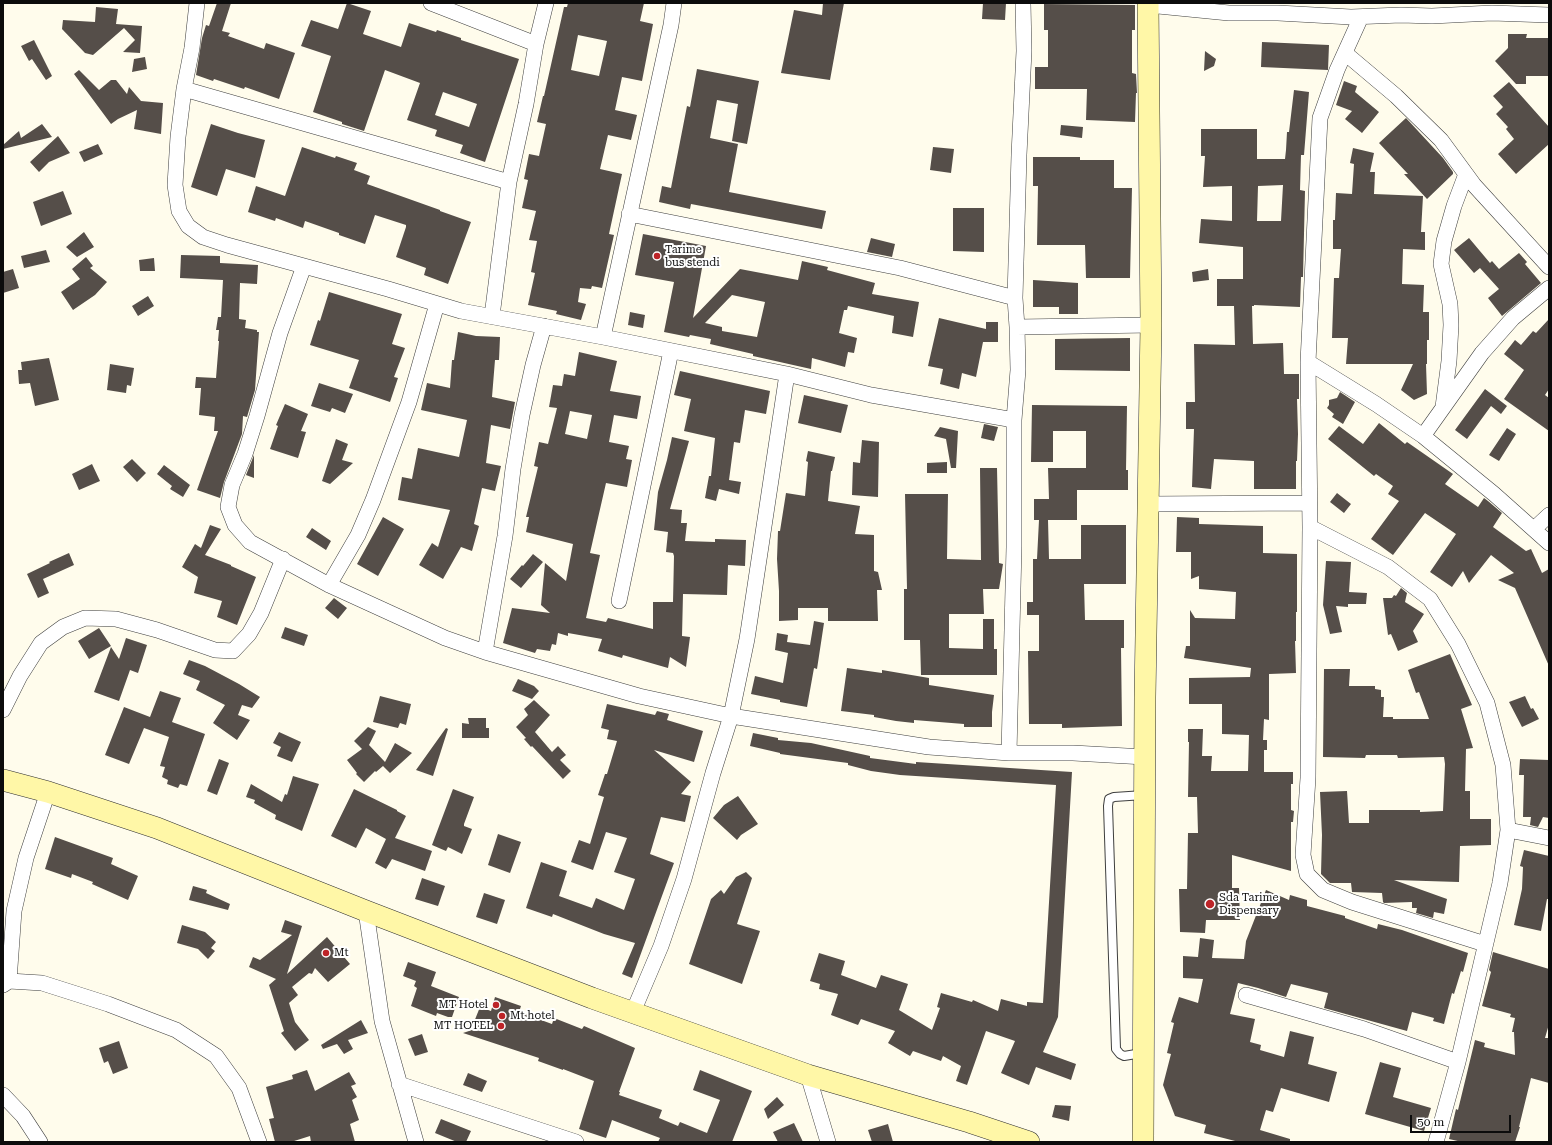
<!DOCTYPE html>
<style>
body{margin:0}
#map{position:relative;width:1552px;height:1145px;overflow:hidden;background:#fffcec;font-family:"Roboto Serif",serif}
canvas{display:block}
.frame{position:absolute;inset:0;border:4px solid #0c0c0c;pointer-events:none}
.scale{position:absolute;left:1410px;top:1115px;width:101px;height:18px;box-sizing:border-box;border:2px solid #0c0c0c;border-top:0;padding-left:5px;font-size:12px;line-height:14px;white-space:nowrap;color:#0c0c0c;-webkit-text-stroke:3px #fff;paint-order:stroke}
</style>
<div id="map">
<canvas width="1552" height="1145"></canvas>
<div class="frame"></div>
<div class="scale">50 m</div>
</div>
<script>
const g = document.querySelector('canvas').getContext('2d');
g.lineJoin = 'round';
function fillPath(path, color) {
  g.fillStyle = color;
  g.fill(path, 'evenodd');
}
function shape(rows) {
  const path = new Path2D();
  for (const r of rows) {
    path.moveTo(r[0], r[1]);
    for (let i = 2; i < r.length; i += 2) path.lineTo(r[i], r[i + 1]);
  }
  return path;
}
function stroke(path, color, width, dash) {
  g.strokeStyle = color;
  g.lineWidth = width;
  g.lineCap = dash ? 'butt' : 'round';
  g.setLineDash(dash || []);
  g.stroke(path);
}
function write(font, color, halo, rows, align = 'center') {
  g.font = font + ' "Roboto Serif",serif';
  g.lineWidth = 4;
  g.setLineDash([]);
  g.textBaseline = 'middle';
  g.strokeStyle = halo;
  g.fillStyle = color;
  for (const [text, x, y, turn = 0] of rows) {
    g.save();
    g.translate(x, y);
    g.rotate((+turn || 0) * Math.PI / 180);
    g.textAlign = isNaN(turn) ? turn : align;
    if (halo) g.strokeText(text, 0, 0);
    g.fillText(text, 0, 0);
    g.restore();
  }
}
const building = shape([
 [217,3,231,3,222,31,230,33,228,36,264,49,266,43,295,53,279,99,245,87,244,89,214,79,213,81,196,75,202,38,206,25,209,26],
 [347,3,371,11,363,34,401,47,409,23,436,32,437,30,461,38,461,40,519,59,485,162,460,153,463,145,435,136,437,130,407,120,420,83,385,70,364,131,342,124,342,122,313,112,331,56,301,46,311,20,338,29],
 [443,92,477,104,469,127,435,115],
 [568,3,644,3,640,21,653,24,642,81,622,77,615,110,637,115,631,140,608,135,600,169,622,174,609,234,614,235,602,288,592,286,591,289,580,288,578,302,586,304,581,320,556,314,557,311,528,305,535,273,531,272,537,241,529,240,536,211,522,208,528,180,524,179,529,154,539,156,546,124,537,122,543,96,544,96,564,7,567,7],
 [578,35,607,41,599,76,571,70],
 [823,3,844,3,830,80,781,73,794,10,822,15],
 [983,3,1006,3,1005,20,982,19],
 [1044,4,1135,5,1135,30,1132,30,1132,73,1136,74,1137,93,1136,93,1135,122,1086,120,1087,89,1035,89,1035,67,1048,67,1048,30,1044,30],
 [96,7,118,9,116,24,142,26,140,53,123,52,135,40,124,28,93,55,85,53,62,29,63,20,95,22],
 [1508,34,1527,34,1526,38,1549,38,1549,76,1526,76,1526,84,1516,84,1495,61,1508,48],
 [34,40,52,76,46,80,32,59,29,61,21,46],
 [1262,42,1329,45,1328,70,1261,67],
 [1205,51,1216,59,1214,66,1204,71],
 [145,57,147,69,132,72,134,59],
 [697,69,759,81,747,144,732,141,738,104,717,100,710,138,738,144,729,192,826,211,822,229,691,204,690,209,659,202,662,186,671,188,687,106,690,107],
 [79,70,99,90,111,80,116,80,127,94,129,87,141,101,163,103,161,134,134,129,137,110,118,119,111,124,74,74],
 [1344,81,1357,86,1355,92,1379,112,1362,133,1345,119,1352,111,1336,105],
 [1509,82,1549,127,1549,144,1516,174,1498,154,1514,139,1506,129,1508,127,1496,114,1503,107,1493,96],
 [1294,90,1309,92,1304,155,1301,155,1300,190,1305,191,1303,277,1301,277,1300,307,1254,305,1254,306,1252,306,1253,344,1283,343,1284,374,1299,374,1299,399,1297,399,1298,434,1297,461,1296,461,1296,489,1254,489,1254,461,1214,459,1211,489,1192,487,1194,429,1186,429,1186,402,1195,402,1194,344,1235,345,1234,306,1217,306,1217,279,1243,279,1243,247,1199,243,1201,219,1232,221,1232,186,1203,187,1205,156,1201,156,1201,129,1257,129,1257,159,1285,159,1286,150,1287,132,1289,132],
 [1283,185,1281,221,1257,221,1258,186],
 [1406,118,1443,158,1453,172,1453,174,1427,199,1404,174,1408,174,1379,143],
 [42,124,52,137,3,149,3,145,19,131,21,138],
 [211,124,238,133,265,140,255,178,226,169,217,196,191,187],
 [1061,125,1083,127,1082,138,1060,135],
 [58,136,70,153,49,162,39,172,30,162],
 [98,144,103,154,84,162,79,152],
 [302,147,335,158,336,156,357,163,354,170,370,176,367,184,440,210,440,211,471,222,448,284,424,275,426,268,396,257,406,227,406,225,375,215,365,244,339,235,339,233,305,221,303,228,276,218,275,221,248,212,256,186,285,196],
 [933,147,954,149,951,173,930,170],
 [1353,148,1374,153,1370,172,1375,172,1374,194,1423,196,1421,232,1425,232,1425,250,1403,249,1402,284,1424,285,1423,312,1429,312,1429,340,1427,340,1427,364,1426,364,1427,394,1414,400,1401,390,1413,364,1346,364,1348,338,1332,338,1334,278,1339,278,1341,249,1333,249,1333,220,1335,220,1336,193,1352,194,1354,164,1350,163],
 [1033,157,1080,157,1080,160,1114,160,1114,188,1132,188,1130,278,1086,278,1085,245,1037,245,1038,186,1033,186],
 [63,191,72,214,41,226,33,202],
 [953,208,984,208,984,252,953,251],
 [84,232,94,247,77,257,66,247],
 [643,234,706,246,693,318,740,269,798,280,802,261,828,267,827,270,875,283,872,294,919,302,913,337,892,333,894,316,848,306,847,310,844,310,839,333,857,338,854,353,848,352,845,367,812,358,811,369,753,356,753,354,710,344,711,339,690,335,689,337,664,332,674,282,635,275],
 [732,295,765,302,757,337,722,331,722,327,705,323],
 [871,238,895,244,892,257,867,252],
 [1469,238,1490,263,1492,261,1499,269,1519,253,1527,262,1525,264,1541,283,1502,316,1488,298,1499,289,1480,268,1474,273,1454,250],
 [46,250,50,262,24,268,21,256],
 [181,255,220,256,220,263,258,265,257,284,240,283,239,319,246,320,245,328,257,330,257,332,259,332,255,390,247,417,243,416,242,434,224,482,220,498,197,490,218,431,214,431,215,417,199,415,201,388,195,388,196,377,216,378,219,341,218,341,219,330,216,330,218,317,221,317,223,280,180,278],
 [86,257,93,266,90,268,107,282,95,295,73,310,61,292,80,279,72,269],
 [154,258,155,271,140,271,139,260],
 [13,269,19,288,3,293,3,272],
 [1208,269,1209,280,1193,282,1192,272],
 [1033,280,1078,283,1078,314,1059,314,1059,307,1033,307],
 [329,292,402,314,392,344,405,348,394,377,398,378,390,402,349,388,359,360,310,345,318,320,320,321],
 [148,296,154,306,138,316,132,306],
 [630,312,645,315,643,328,628,325],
 [939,318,986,329,986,322,998,322,998,342,983,342,976,377,962,373,959,389,940,384,943,369,928,366],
 [1549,319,1549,389,1545,395,1549,398,1549,431,1504,399,1524,370,1504,354,1515,340,1521,345,1533,331,1536,333],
 [458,332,476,336,500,337,499,360,495,360,492,397,515,402,510,429,491,425,486,463,501,466,495,491,482,488,474,524,479,526,472,551,461,547,443,579,419,565,432,543,438,547,450,510,398,500,402,477,412,479,418,448,459,457,467,420,421,410,427,383,450,388,452,360,454,360],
 [1130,338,1130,371,1055,370,1055,339],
 [579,352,617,361,610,391,641,396,637,419,614,415,609,442,629,446,626,459,632,460,627,487,606,483,590,553,600,555,586,618,606,622,608,618,653,629,653,602,673,602,674,556,673,553,666,552,668,532,654,530,658,492,667,460,672,437,689,441,670,509,682,510,681,523,687,523,685,541,715,542,715,539,746,540,745,566,728,565,727,595,683,594,682,636,690,637,686,667,670,657,668,668,623,655,622,658,598,651,602,639,568,633,568,636,558,633,556,645,552,644,550,651,537,649,535,653,503,643,512,608,550,613,541,605,545,563,566,581,573,544,526,532,529,517,526,517,538,467,534,466,539,442,548,444,557,408,549,407,553,385,562,386,564,374,575,376],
 [570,411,592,415,587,439,565,434],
 [49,358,59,400,35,406,30,383,19,384,18,370,22,370,21,362],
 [110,364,134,368,131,386,127,385,126,393,107,390],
 [680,371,770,391,766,414,745,410,740,443,734,442,729,480,741,482,739,494,719,489,716,501,705,498,709,476,711,476,715,438,684,431,691,399,674,395],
 [319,383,353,394,345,413,332,408,330,412,311,406],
 [1485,389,1507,406,1501,414,1491,406,1467,439,1455,430],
 [1340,392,1355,402,1343,424,1332,417,1334,414,1327,408,1329,405,1329,400,1337,398],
 [804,395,848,405,841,433,798,423],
 [285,404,308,414,301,431,306,432,298,458,270,449,278,426,276,425],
 [1032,405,1127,406,1126,470,1128,470,1128,490,1077,490,1077,520,1048,520,1049,559,1081,559,1081,525,1126,525,1126,584,1084,584,1085,620,1124,620,1124,648,1121,648,1122,726,1062,728,1062,724,1029,724,1028,651,1039,651,1039,615,1027,615,1027,602,1033,602,1033,559,1037,559,1039,520,1034,520,1034,499,1049,499,1048,468,1086,468,1086,431,1053,431,1053,462,1031,462],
 [1379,423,1405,444,1407,442,1453,474,1445,484,1478,507,1484,498,1488,501,1502,513,1493,527,1526,551,1531,549,1542,573,1549,569,1549,666,1515,588,1498,580,1514,573,1491,555,1469,583,1463,571,1452,587,1430,572,1456,534,1425,513,1393,555,1371,539,1399,501,1388,494,1393,486,1376,474,1374,476,1328,439,1339,426,1363,444],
 [984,424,998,427,994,441,981,438],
 [940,427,958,431,956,468,951,468,946,439,934,436],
 [1507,428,1516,434,1499,461,1489,455],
 [336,439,348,444,342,460,353,463,330,484,322,481],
 [862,440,879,442,878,497,852,495,853,462,860,463],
 [808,451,835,457,832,471,831,471,828,501,860,506,855,534,874,535,874,571,878,572,882,590,877,590,878,621,828,621,828,608,798,608,798,620,779,621,779,591,777,559,778,531,780,531,786,493,805,496,808,462,806,461],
 [254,455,254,478,246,475],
 [132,459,146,473,137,482,123,467],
 [947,462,947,473,927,473,927,463],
 [92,464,100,481,79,490,72,474],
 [164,465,190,485,183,497,170,489,172,486,157,474],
 [980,468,997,468,999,563,1003,564,999,589,983,589,984,614,949,614,949,648,983,649,983,619,994,619,994,649,997,649,997,675,921,675,920,640,904,640,904,589,907,589,905,494,948,494,947,559,981,560],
 [1337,493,1351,504,1344,513,1330,502],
 [383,517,404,529,378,576,357,564],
 [1177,517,1199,518,1199,524,1263,526,1263,553,1297,554,1297,612,1296,612,1296,641,1295,641,1296,673,1269,674,1269,720,1264,719,1263,740,1267,740,1267,750,1264,750,1264,772,1293,772,1293,784,1291,784,1291,810,1294,811,1293,822,1291,822,1291,871,1232,855,1232,888,1239,888,1240,920,1206,920,1205,933,1180,932,1179,889,1187,889,1188,833,1198,833,1197,797,1188,797,1189,742,1188,742,1188,729,1203,729,1202,756,1212,756,1211,771,1248,771,1249,735,1222,734,1222,704,1189,704,1189,678,1250,677,1251,668,1184,658,1186,646,1190,646,1190,610,1195,618,1235,619,1236,592,1199,589,1199,576,1191,579,1191,552,1176,552],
 [210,525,221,529,205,555,231,565,231,566,256,577,237,625,217,617,222,601,194,593,198,577,182,567,195,544,201,548],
 [312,528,331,541,326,550,306,537],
 [69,553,74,565,43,579,49,593,38,598,27,574,50,563,49,562],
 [533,554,543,562,521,588,510,579,522,565,523,566],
 [1326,561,1351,562,1349,592,1367,593,1366,604,1348,604,1348,607,1336,606,1342,632,1330,634,1323,605],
 [1401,588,1407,593,1405,602,1424,614,1413,631,1418,642,1398,651,1391,634,1388,635,1383,598,1392,598,1394,595,1396,596],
 [334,598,347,608,338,619,325,608],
 [814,621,824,623,817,669,814,668,807,707,780,702,780,700,751,694,755,676,783,683,788,653,775,650,777,633,788,635,787,642,810,645],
 [285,627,308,635,304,646,281,638],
 [99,628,111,646,89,659,78,641],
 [126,638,147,645,138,673,130,670,119,701,94,692,111,647,119,659],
 [1450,654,1472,705,1461,709,1473,748,1466,749,1465,791,1470,791,1470,819,1491,819,1491,845,1460,846,1459,882,1394,880,1447,899,1444,914,1434,912,1433,918,1416,913,1417,908,1412,908,1412,902,1384,903,1383,902,1382,893,1352,892,1351,883,1330,883,1321,874,1322,835,1320,792,1347,791,1349,823,1369,823,1369,810,1420,810,1420,812,1443,811,1445,764,1444,757,1398,758,1397,755,1366,755,1365,758,1323,757,1324,669,1350,669,1349,686,1375,686,1375,689,1381,690,1381,697,1384,697,1383,717,1393,717,1393,719,1429,719,1419,692,1416,693,1408,670],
 [189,660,205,666,239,684,260,697,252,708,242,705,238,715,250,720,237,740,213,723,225,705,196,690,200,681,183,674],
 [847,668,882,673,882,670,929,678,929,685,994,695,992,712,992,727,964,727,964,724,914,720,914,723,896,721,874,717,874,715,841,711],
 [518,679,534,686,539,691,532,699,512,691],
 [160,691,181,698,172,722,205,734,187,786,180,784,178,788,167,784,168,780,162,777,165,767,160,766,169,737,144,728,129,764,105,755,124,707,150,717],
 [380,696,411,704,406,725,400,723,398,728,373,722],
 [1525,696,1531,709,1533,708,1539,719,1522,727,1509,702],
 [534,700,550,715,535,732,552,752,558,746,566,755,560,760,571,771,563,779,532,746,531,747,524,739,526,738,516,727,528,715,524,709],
 [607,704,655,715,657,711,669,714,667,720,703,731,694,762,654,750,691,782,681,794,691,796,685,822,661,817,650,854,674,863,632,978,622,974,635,943,604,934,553,914,552,917,526,908,541,862,567,871,559,896,592,908,596,898,624,910,635,879,614,872,627,838,606,832,593,870,571,862,579,840,590,844,604,797,598,795,605,774,607,774,617,741,607,739,609,730,601,728],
 [468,718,486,718,486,728,489,728,489,738,462,738,462,723,469,724],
 [368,727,376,731,369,745,385,762,395,743,412,753,390,773,383,766,376,772,375,771,364,782,356,774,357,773,347,760,362,749,354,741],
 [446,728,448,729,433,776,416,770],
 [279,732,301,742,292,762,277,756,281,747,273,743],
 [753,733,778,738,778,740,811,743,870,756,870,758,916,764,916,762,1072,772,1058,1017,1043,1052,1076,1064,1071,1080,1036,1067,1029,1085,1001,1073,1015,1041,986,1031,967,1085,956,1081,961,1066,943,1056,941,1061,913,1051,910,1056,888,1043,895,1031,861,1019,858,1025,831,1015,838,994,819,989,820,984,810,981,819,953,845,961,841,975,876,988,881,975,908,984,899,1010,932,1030,940,1008,937,1007,941,993,972,1002,973,1000,998,1011,1001,999,1027,1006,1027,1002,1043,1003,1056,785,900,775,871,771,848,765,848,763,780,754,780,753,750,746],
 [219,759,229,763,217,795,207,791],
 [1520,759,1549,760,1549,818,1543,817,1538,827,1530,825,1531,817,1523,817,1524,775,1519,775],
 [293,776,319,784,302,831,275,819,276,815,254,803,255,800,246,797,251,784,282,802,285,794,287,795],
 [354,789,397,810,397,811,406,816,395,838,432,851,425,871,392,859,386,869,375,863,386,839,366,828,356,848,331,836],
 [453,789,474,797,464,824,464,826,472,829,462,854,448,847,446,851,432,845],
 [738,796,758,824,741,835,737,840,713,818,724,805],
 [498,834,521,842,510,873,488,865],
 [55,837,113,858,111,864,138,876,128,900,92,884,93,882,72,874,71,878,45,869],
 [1524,850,1549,856,1549,899,1547,899,1541,931,1514,925,1522,889,1523,867,1520,866],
 [746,872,752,878,737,924,760,931,742,984,689,964,711,899,721,890,724,894,736,877],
 [422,878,445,886,438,906,415,899],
 [193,886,207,890,206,893,230,904,228,910,189,900],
 [1266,890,1289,900,1290,895,1307,900,1307,906,1345,916,1345,918,1377,929,1378,924,1402,930,1468,953,1463,972,1461,971,1454,994,1452,993,1444,1024,1433,1021,1434,1018,1412,1012,1407,1031,1324,1008,1328,993,1291,984,1286,997,1258,988,1238,983,1230,1014,1255,1019,1250,1042,1261,1045,1260,1050,1284,1057,1290,1031,1314,1037,1308,1064,1337,1072,1329,1102,1281,1088,1273,1112,1266,1110,1260,1130,1290,1139,1290,1142,1239,1142,1204,1133,1206,1125,1175,1116,1163,1085,1171,1054,1167,1053,1174,1023,1171,1022,1179,997,1198,1003,1203,979,1183,978,1183,956,1198,957,1200,938,1214,940,1212,958,1244,959,1246,941],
 [484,893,505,900,497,924,476,917],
 [285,920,302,926,287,974,327,937,350,964,328,982,315,968,312,974,309,973,292,987,298,995,289,1003,295,1022,309,1040,295,1051,281,1033,284,1031,269,985,276,979,249,967,253,957,260,960,292,935,281,932],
 [182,925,205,932,216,942,211,948,215,951,208,959,198,949,177,943],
 [1493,952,1549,969,1549,1024,1545,1038,1549,1038,1549,1083,1531,1078,1519,1127,1520,1127,1515,1142,1462,1142,1449,1139,1456,1109,1458,1110,1475,1040,1485,1043,1484,1047,1515,1055,1514,1032,1512,1032,1515,1018,1510,1017,1511,1014,1482,1006,1491,972,1489,970],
 [408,962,436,972,431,986,459,997,452,1017,448,1017,437,1013,436,1016,411,1006,417,988,414,986,416,981,403,976],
 [495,997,521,1006,519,1012,552,1024,554,1018,582,1029,584,1026,635,1048,619,1092,620,1092,619,1095,662,1110,659,1118,678,1126,680,1122,707,1133,720,1100,693,1090,700,1070,752,1091,732,1142,658,1142,660,1138,612,1120,606,1138,579,1129,594,1081,563,1069,563,1070,538,1061,539,1058,463,1033,475,1029,472,1027,480,1007,491,1011],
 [361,1020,368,1033,348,1040,353,1049,344,1054,337,1044,323,1049,321,1045],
 [422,1034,428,1052,415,1056,408,1039],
 [119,1041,128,1068,113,1074,108,1061,104,1063,99,1048],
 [1380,1062,1401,1068,1393,1097,1431,1108,1424,1131,1365,1114],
 [307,1070,315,1091,349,1072,356,1084,351,1086,357,1097,352,1100,359,1120,350,1124,355,1142,311,1142,310,1136,291,1142,275,1142,269,1119,274,1118,266,1087,293,1079,292,1075],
 [468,1073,487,1081,482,1092,463,1085],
 [777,1097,784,1105,768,1119,764,1109],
 [1055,1105,1071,1106,1069,1121,1052,1117],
 [441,1119,471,1131,466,1142,457,1142,435,1133],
 [794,1123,803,1142,778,1142,773,1132],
 [888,1124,893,1142,872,1142,868,1130]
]);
const service = shape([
 [1142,1053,1124,1056,1120,1054,1116,1049,1108,806,1109,799,1114,797,1144,795]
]);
const minor = shape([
 [197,3,192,48,184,89,178,137,175,185,179,211,188,226,203,237,227,245,388,289,461,311,603,337,787,374,871,395,1014,420,1018,370,1017,327,1151,325],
 [431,3,536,44],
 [1148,5,1229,13,1278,13,1351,17,1401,15,1432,16,1492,13,1549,15],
 [1361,17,1337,70,1320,118,1308,362,1310,527,1308,778,1303,855,1307,874,1323,890,1352,902,1485,944],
 [1345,53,1396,96,1441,140,1474,185,1549,267],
 [184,89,509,182],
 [629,214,900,268,1015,298],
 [304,266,280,333,257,416,245,454,232,485,228,507,235,525,250,542,329,585,445,638,485,652,639,696,731,716,929,747,1009,753,1073,753,1145,757],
 [492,316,509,182,526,104,536,44,546,3],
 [1017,327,1015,298,1019,155,1024,51,1023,3],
 [603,337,671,25,674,3],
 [1308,362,1376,404,1423,436,1494,494,1549,543],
 [1443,407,1449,361,1451,325,1450,304,1441,264,1444,241,1454,206,1466,174],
 [1423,436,1482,353,1513,318,1549,288],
 [1147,504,1309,503],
 [1310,527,1388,567,1430,599,1458,644,1487,703,1503,765,1508,830,1500,883,1458,1062,1436,1142],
 [1534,529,1549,515],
 [329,585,358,535,373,500,409,402,437,304],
 [619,601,671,351],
 [485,652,505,536,513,469,522,415,533,365,544,326],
 [3,710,20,676,41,643,63,627,85,618,116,619,157,630,215,650,233,651,249,634,261,613,283,559],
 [1009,753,1014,547,1014,420],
 [1508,830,1549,838],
 [366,911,382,1021,416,1142],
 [9,981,14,911,26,858,48,792],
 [3,985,9,981,42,983,108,1004,176,1030,216,1056,239,1088,259,1142],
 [1246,995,1364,1029,1458,1062],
 [633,1012,661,946,684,879,713,773,731,716,747,639,787,374],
 [808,1075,828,1142],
 [399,1084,576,1142],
 [3,1095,23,1116,40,1142]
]);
const secondary = shape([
 [3,780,48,792,157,828,366,911,592,998,808,1075,969,1122,1029,1142],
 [1143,1142,1145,697,1151,325,1148,3]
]);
const markers = [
 [657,256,4,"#bd2428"],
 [1210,904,5,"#bd2428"],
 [326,953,4,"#bd2428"],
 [496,1005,4,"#bd2428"],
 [502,1016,4,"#bd2428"],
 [501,1026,4,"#bd2428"]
];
const poiNames = [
 ["Tarime",665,250],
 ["bus stendi",665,263],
 ["Sda Tarime",1219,898],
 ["Dispensary",1219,911],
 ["Mt",334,953],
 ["MT Hotel",488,1005,"right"],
 ["Mt hotel",510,1016],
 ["MT HOTEL",493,1026,"right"]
];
fillPath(building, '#554e49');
stroke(service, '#3f3f3f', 10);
stroke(minor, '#3f3f3f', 16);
stroke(secondary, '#2e2e2e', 22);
stroke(service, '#fff', 8);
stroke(minor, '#fff', 15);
stroke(secondary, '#fff7a7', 21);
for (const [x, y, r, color] of markers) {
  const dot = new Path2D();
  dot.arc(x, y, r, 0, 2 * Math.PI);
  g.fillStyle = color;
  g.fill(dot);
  stroke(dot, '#fff', 1.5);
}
write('11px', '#0c0c0c', '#fff', poiNames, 'left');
</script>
